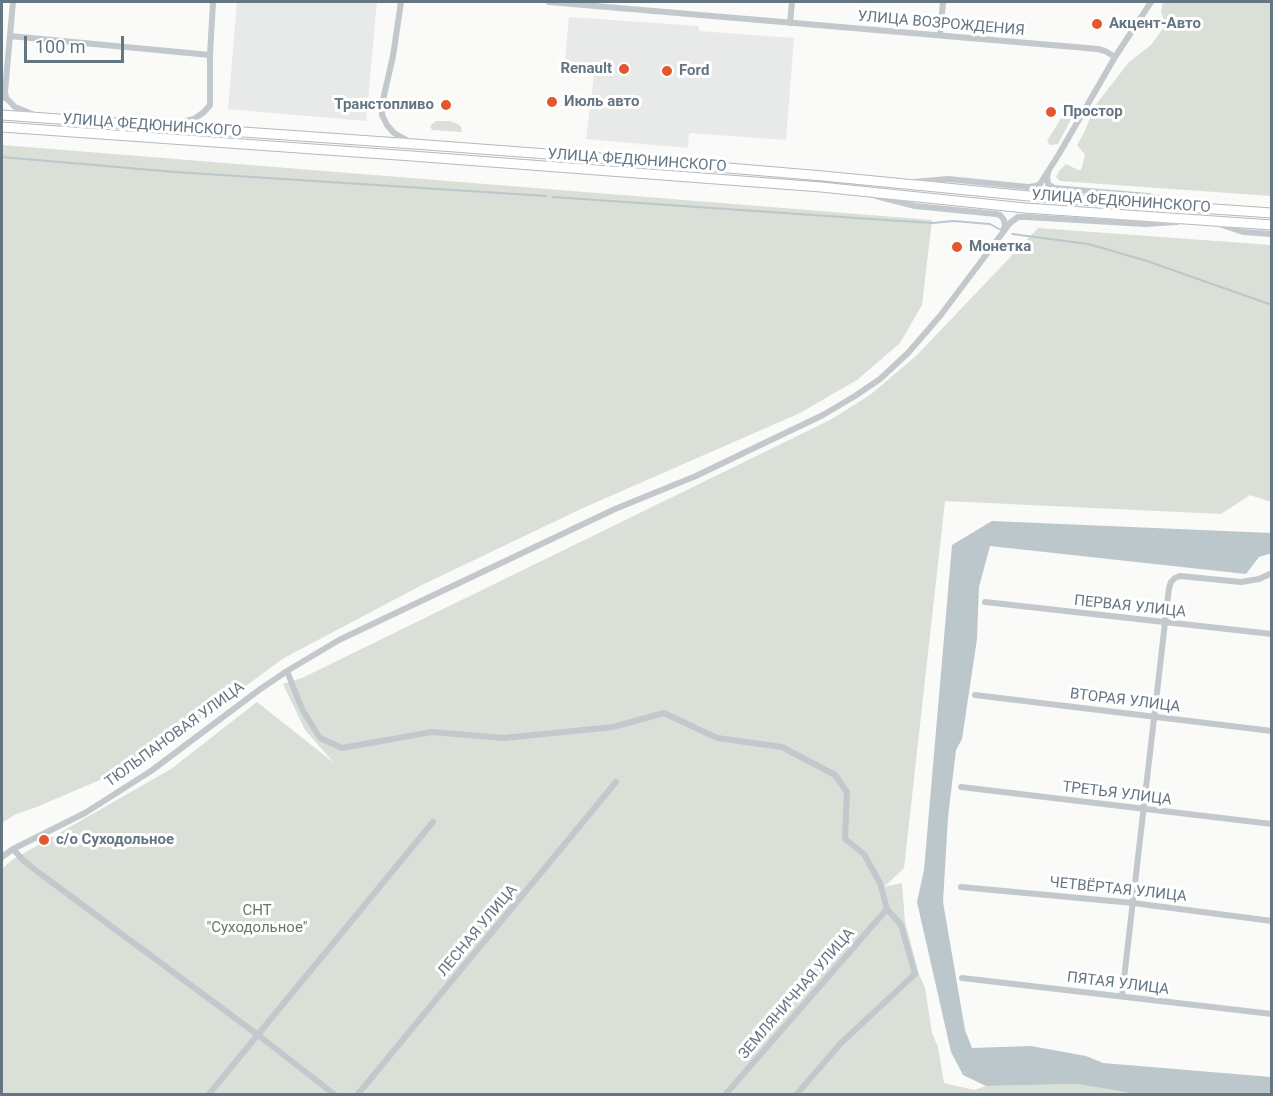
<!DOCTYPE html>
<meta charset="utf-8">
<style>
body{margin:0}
#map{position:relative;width:1273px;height:1096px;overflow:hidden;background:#fafaf8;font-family:Roboto,sans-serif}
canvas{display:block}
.frame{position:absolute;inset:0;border:3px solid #657683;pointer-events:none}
.scale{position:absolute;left:24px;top:36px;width:100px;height:27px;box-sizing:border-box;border:3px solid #657683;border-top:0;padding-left:8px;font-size:18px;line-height:21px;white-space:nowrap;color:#657683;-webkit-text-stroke:4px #fff;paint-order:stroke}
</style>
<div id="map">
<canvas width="1273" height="1096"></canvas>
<div class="frame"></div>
<div class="scale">100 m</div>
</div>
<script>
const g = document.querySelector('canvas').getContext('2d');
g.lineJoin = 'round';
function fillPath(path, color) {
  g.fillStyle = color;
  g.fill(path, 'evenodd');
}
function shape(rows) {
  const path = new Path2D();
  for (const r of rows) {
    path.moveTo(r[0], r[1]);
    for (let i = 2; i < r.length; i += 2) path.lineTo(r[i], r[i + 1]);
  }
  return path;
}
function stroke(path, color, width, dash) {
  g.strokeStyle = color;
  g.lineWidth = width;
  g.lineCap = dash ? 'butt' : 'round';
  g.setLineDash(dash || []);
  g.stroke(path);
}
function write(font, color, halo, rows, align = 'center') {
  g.font = font + ' Roboto,sans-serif';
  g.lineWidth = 6;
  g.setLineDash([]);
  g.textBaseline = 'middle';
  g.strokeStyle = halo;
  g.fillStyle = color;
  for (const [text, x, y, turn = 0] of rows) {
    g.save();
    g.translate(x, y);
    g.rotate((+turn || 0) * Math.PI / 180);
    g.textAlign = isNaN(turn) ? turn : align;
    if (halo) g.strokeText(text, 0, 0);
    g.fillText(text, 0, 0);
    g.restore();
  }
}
const built = shape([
 [237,2,377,2,366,121,228,109],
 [569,17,699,26,699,31,794,38,786,140,689,133,688,148,586,139,594,76,564,73]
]);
const green = shape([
 [1163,2,1271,2,1271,196,1060,181,1056,177,1059,171,1066,164,1078,170,1081,170,1085,155,1077,145,1085,131,1094,107,1129,62,1151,45,1165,26,1161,11],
 [1070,109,1072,111,1071,119,1058,144,1051,145,1049,144,1047,141,1065,112],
 [436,121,450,121,458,124,461,127,462,132,432,130,430,126],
 [2,145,932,220,922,305,900,343,857,380,800,413,583,508,422,585,284,658,142,762,39,806,14,815,2,823],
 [1038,228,1271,245,1271,502,1250,495,1221,514,945,501,904,868,884,887,902,883,905,922,919,974,925,988,932,1033,938,1047,944,1083,974,1090,986,1086,1076,1084,1120,1091,1133,1094,2,1094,2,869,12,860,171,769,257,702,334,763,305,730,283,684,302,678,830,420,870,395,917,355]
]);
const water = shape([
 [992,521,1271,533,1272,553,1259,557,1246,574,990,546,979,587,977,639,962,739,956,750,948,817,943,902,965,1030,972,1048,1031,1046,1086,1056,1103,1063,1271,1077,1271,1094,1133,1094,1120,1091,1076,1084,986,1086,963,1075,951,1052,917,902,924,870,952,545]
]);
const stream = shape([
 [2,157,175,172,546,196],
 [553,197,885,220,933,223,953,221,990,224,999,229],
 [1012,234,1088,244,1144,260,1272,305]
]);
const minor = shape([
 [401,2,393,56,383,100,382,115,387,125,394,133,410,142],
 [549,2,1098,49,1105,51,1115,57],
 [790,23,792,2],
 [940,35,943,2],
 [10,36,210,55],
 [5,92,6,98,15,107,32,114],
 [2,98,5,91,13,2],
 [174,124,194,119,204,112,210,105,210,55,213,2],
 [1048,173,1047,177,1048,184,1054,188,1148,196,1183,203],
 [913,182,948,179,1028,187,1036,186,1040,184,1059,154,1115,57,1151,2],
 [876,196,915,206,996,214,1000,215,1004,220,1005,226,1003,230],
 [1219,224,1243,232,1272,234],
 [985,602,1272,634],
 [287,671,302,709,320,738,342,748,432,732,504,738,613,727,664,713,717,738,782,747,835,775,847,792,845,839,864,854,880,883,887,909,901,925,915,974,840,1044,797,1094],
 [975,695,1272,731],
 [961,787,1272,824],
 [13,849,24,861,42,875,258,1035,334,1094],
 [2,857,13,849,85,813,151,771,259,690,287,671,339,640,615,509,696,476,752,449,823,415,855,396,880,379,908,353,940,316,1010,223,1018,217,1027,217,1145,224,1177,222],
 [961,887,1133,903,1272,921],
 [962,978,1272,1014],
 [1122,996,1169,588,1171,582,1175,578,1180,576,1241,582,1259,579,1272,573],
 [209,1094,433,822],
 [358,1094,616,782],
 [726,1094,887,909]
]);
const trunk = shape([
 [2,115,414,144,681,164,823,176,1039,197,1272,213],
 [2,127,412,156,821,187,1025,208,1272,225]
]);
const markers = [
 [1097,24,6,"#e4572e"],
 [624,69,6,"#e4572e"],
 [667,71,6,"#e4572e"],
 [552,102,6,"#e4572e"],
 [446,105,6,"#e4572e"],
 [1051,112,6,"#e4572e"],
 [957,247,6,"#e4572e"],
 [44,840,6,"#e4572e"]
];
const streetNames = [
 ["УЛИЦА ВОЗРОЖДЕНИЯ",941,24,5],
 ["УЛИЦА ФЕДЮНИНСКОГО",152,126,4],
 ["УЛИЦА ФЕДЮНИНСКОГО",637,161,4],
 ["УЛИЦА ФЕДЮНИНСКОГО",1121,202,4],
 ["ПЕРВАЯ УЛИЦА",1130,607,6],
 ["ВТОРАЯ УЛИЦА",1125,701,7],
 ["ТЮЛЬПАНОВАЯ УЛИЦА",175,735,-36],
 ["ТРЕТЬЯ УЛИЦА",1117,794,7],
 ["ЧЕТВЁРТАЯ УЛИЦА",1118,890,6],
 ["ЛЕСНАЯ УЛИЦА",478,931,-50],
 ["ПЯТАЯ УЛИЦА",1118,984,7],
 ["ЗЕМЛЯНИЧНАЯ УЛИЦА",797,994,-49]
];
const poiNames = [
 ["Акцент-Авто",1109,24],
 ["Renault",612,69,"right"],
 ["Ford",679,71],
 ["Июль авто",564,102],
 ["Транстопливо",434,105,"right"],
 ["Простор",1063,112],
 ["Монетка",969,247],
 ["с/о Суходольное",56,840]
];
const parkNames = [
 ["СНТ",257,911],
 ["\"Суходольное\"",257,928]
];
fillPath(built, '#e8e9e9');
fillPath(green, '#dadfd7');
fillPath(water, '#bbc7cb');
stroke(stream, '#bbc7cb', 2);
stroke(trunk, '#b4b9bd', 11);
stroke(minor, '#c3c8cc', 6);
stroke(trunk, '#fff', 9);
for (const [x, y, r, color] of markers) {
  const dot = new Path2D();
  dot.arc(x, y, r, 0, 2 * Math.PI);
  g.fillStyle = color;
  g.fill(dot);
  stroke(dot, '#fff', 2);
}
write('15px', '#657683', '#fff', streetNames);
write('bold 15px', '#657683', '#fff', poiNames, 'left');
write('15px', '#687a64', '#fff', parkNames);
</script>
